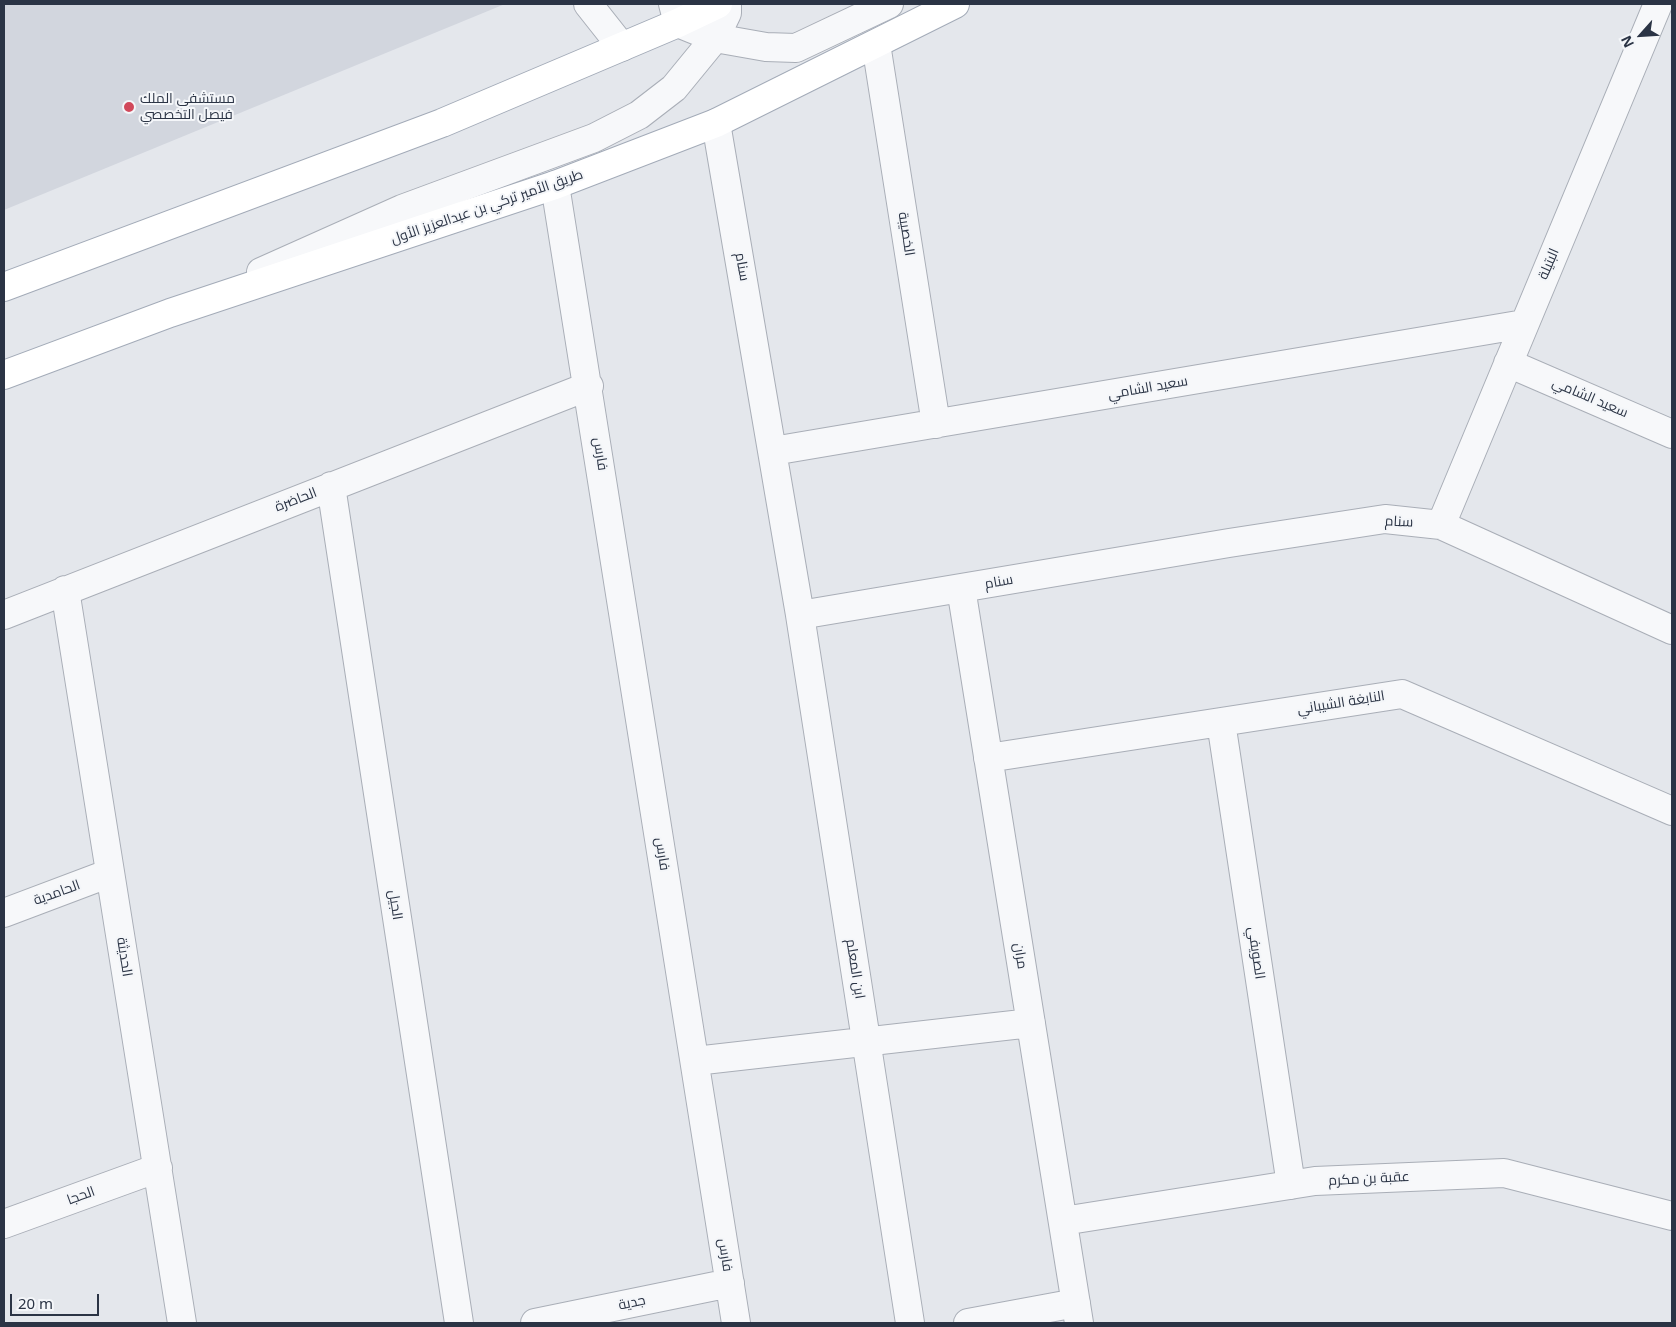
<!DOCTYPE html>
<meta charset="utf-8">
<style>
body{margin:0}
#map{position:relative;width:1676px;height:1327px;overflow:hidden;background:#e4e7ec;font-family:"Noto Sans",sans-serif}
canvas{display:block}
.frame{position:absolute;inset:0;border:5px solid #2b3445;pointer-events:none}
.north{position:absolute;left:1616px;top:10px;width:50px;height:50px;-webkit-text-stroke:4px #f4f6f9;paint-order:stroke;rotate:244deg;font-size:14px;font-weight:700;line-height:20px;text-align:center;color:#2b3445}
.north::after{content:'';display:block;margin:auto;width:18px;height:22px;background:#2b3445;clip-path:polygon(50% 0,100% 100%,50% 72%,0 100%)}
.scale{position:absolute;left:10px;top:1294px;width:89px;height:22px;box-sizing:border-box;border:2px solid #2b3445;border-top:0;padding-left:6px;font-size:15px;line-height:18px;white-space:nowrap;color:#2b3445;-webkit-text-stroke:4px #f4f6f9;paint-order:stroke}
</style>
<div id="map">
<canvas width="1676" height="1327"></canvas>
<div class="frame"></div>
<div class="north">N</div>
<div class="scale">20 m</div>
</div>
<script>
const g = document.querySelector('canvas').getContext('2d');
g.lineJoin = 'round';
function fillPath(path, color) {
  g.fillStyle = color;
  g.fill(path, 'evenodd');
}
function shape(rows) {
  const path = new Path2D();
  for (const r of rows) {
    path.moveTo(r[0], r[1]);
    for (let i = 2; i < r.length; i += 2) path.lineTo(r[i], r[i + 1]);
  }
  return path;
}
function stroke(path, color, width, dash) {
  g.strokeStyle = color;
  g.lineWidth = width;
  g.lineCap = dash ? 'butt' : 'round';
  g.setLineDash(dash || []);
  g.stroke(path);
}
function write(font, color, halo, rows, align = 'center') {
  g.font = font + ' "Noto Sans",Cairo,sans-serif';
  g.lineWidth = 4;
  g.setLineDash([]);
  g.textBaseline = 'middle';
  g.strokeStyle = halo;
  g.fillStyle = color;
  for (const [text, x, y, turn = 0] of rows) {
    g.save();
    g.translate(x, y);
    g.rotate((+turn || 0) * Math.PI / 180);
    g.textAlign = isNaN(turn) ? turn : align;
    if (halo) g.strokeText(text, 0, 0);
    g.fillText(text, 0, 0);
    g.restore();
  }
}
const built = shape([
 [4,4,505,4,4,210]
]);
const minor = shape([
 [588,4,622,47],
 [673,4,678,23,715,38,766,47,796,48,889,4],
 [876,44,936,424],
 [716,123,800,615,1229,543,1385,519,1441,525,1672,630],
 [555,185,736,1323],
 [261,272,402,209,594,138,639,115,674,88,715,38,727,13,727,4],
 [1508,363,1672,434],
 [773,451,1524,324],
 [331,486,459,1323],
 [1441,525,1658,4],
 [961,588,1079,1323],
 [65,590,182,1323],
 [4,615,589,386],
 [800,615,910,1323],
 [1221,722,1291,1185],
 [988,758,1402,694,1672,811],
 [4,913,110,873],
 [695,1061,1031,1023],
 [1063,1221,1315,1181,1504,1173,1672,1216],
 [4,1224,158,1168],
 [535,1323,730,1283],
 [968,1323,1076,1303]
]);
const major = shape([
 [4,287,442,123,678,23,718,4],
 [4,375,170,313,555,185,716,123,955,4]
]);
const markers = [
 [129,107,6,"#d1495b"]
];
const poiNames = [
 ["مستشفى الملك",140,99],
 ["فيصل التخصصي",140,115]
];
const streetNames = [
 ["طريق الأمير تركي بن عبدالعزيز الأول",487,207,-19],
 ["الخصيبة",906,234,81],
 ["البتيلة",1549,264,-67],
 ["سنام",742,267,80],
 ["سعيد الشامي",1148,388,-10],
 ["سعيد الشامي",1590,398,23],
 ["فارس",600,454,81],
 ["الحاضرة",296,500,-21],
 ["سنام",1399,522,3],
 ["سنام",999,582,-10],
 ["النابغة الشيباني",1341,703,-9],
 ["فارس",662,854,81],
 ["الحامدية",57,893,-20],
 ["الجيل",395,905,81],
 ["الصويفي",1256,953,82],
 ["مران",1020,956,81],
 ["الحديثة",124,957,81],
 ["ابن المعلم",855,969,81],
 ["عقبة بن مكرم",1369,1179,-3],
 ["الحجا",81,1196,-20],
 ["فارس",725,1255,81],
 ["جدية",632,1303,-12]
];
fillPath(built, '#d2d6de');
stroke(minor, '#a9aeb7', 30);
stroke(major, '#a3abb8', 30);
stroke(minor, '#f7f8fa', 28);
stroke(major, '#fff', 28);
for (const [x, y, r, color] of markers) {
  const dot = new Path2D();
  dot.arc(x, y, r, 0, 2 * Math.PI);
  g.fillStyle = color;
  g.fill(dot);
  stroke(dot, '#f4f6f9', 2);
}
write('14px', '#2b3445', '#f4f6f9', poiNames, 'left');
write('14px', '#2b3445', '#f4f6f9', streetNames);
</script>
